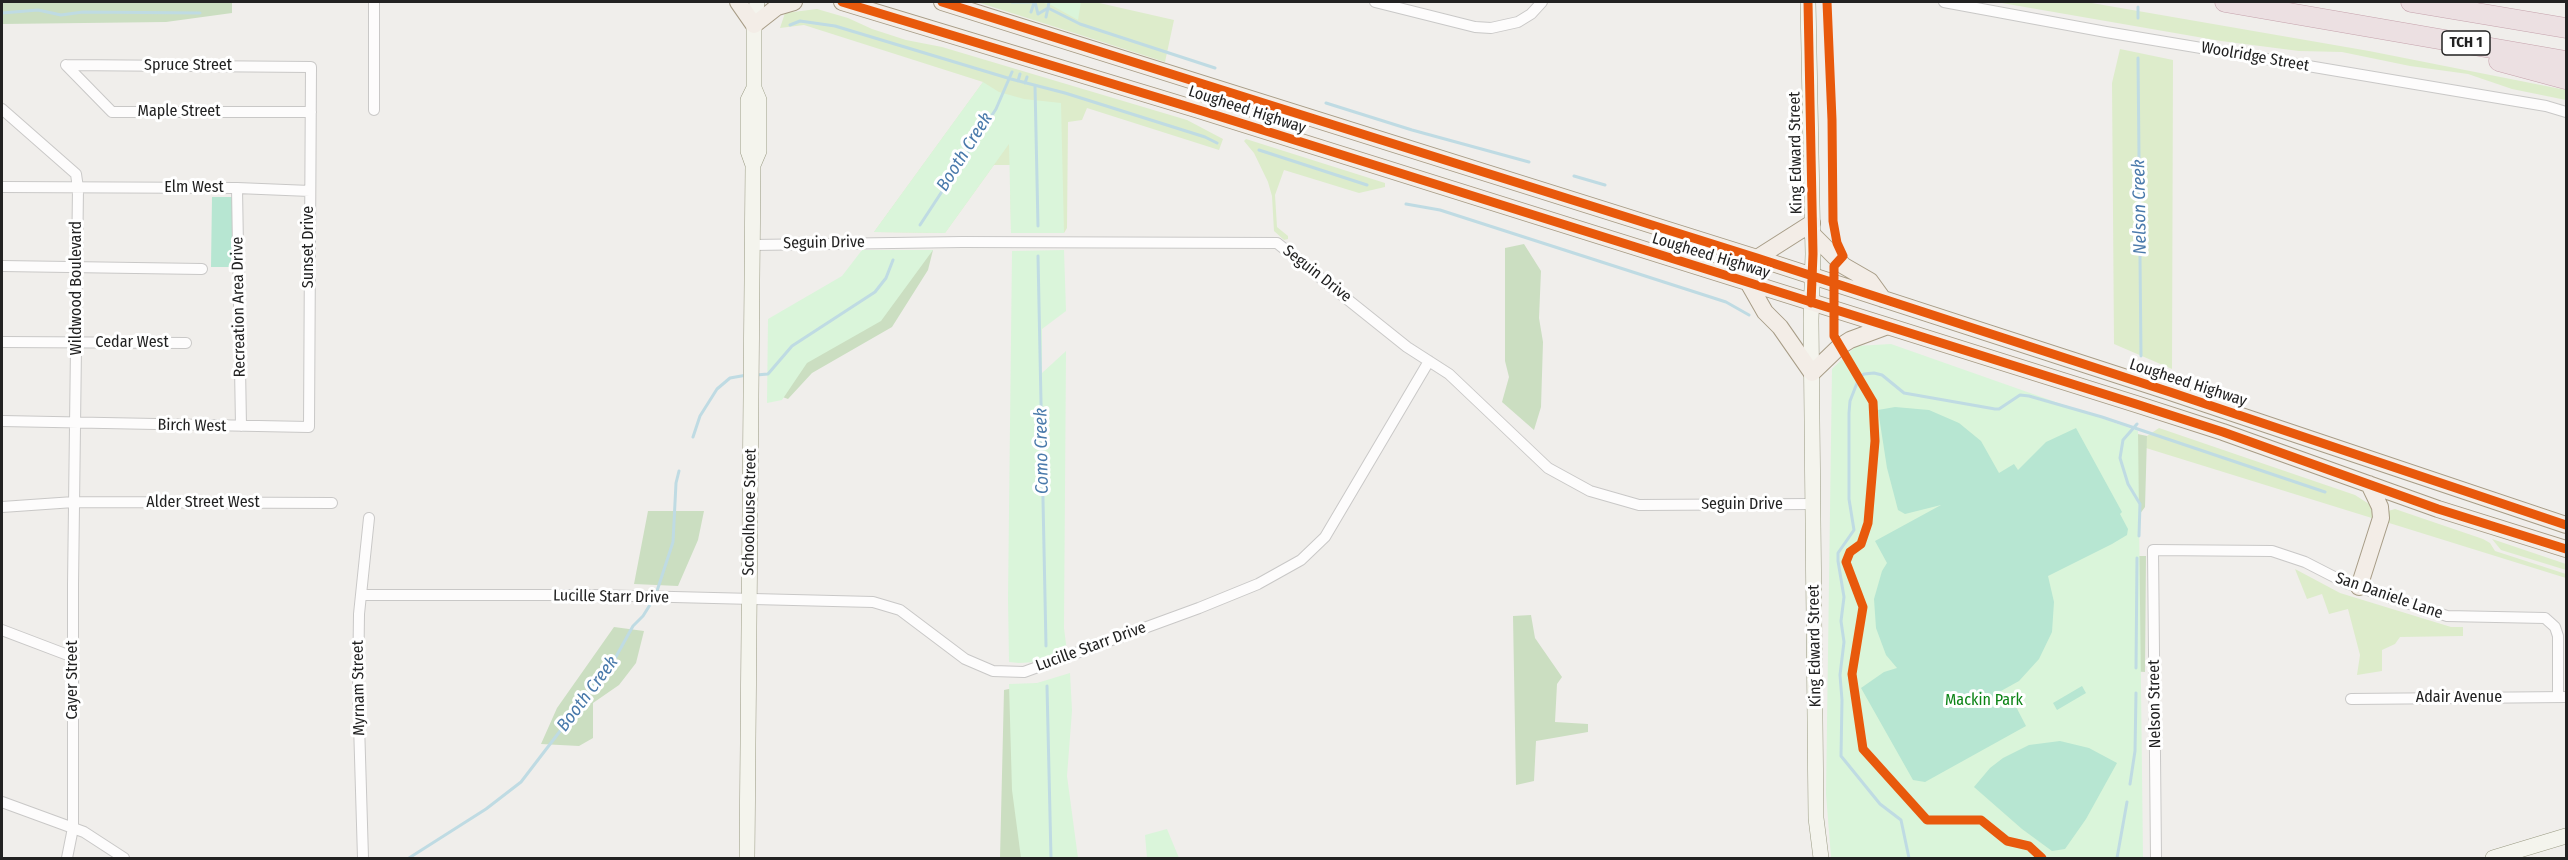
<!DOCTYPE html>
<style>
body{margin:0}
#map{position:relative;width:2568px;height:860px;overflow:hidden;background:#f0eeeb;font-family:"Fira Sans Condensed",sans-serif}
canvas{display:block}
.frame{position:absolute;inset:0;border:3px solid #222;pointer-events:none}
</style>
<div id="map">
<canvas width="2568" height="860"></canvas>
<div class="frame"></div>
</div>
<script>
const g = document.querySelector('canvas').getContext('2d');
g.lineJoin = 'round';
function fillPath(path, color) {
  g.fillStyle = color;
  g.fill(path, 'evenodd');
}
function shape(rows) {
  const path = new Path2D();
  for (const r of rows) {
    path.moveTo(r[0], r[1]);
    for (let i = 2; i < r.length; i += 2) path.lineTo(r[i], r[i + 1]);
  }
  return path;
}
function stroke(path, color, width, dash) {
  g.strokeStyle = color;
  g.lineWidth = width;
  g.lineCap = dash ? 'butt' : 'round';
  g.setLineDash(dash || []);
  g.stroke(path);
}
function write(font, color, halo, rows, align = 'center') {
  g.font = font + ' "Fira Sans Condensed",sans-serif';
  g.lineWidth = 6;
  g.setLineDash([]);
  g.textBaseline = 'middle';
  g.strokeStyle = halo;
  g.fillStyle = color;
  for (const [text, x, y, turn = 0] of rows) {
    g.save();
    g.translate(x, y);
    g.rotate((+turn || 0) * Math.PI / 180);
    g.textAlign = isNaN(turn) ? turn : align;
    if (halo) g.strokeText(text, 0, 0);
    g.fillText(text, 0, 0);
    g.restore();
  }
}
const grass = shape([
 [977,2,1095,2,1174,20,1165,62],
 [1996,2,2086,2,2369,51,2566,90,2566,100,2512,89,2468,74,2410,66,2342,52,2299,51,2221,41],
 [817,9,848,18,872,29,906,40,942,47,1187,120,1223,139,1219,150,1087,108,1082,120,1068,122,1067,228,1064,233,1011,233,1010,165,994,165,945,233,874,232,983,82,804,25,780,28,785,13],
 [2120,49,2173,60,2172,369,2114,344,2112,83],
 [1246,139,1385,183,1385,187,1359,193,1284,170,1275,195,1277,227,1288,236,1288,239,1284,240,1274,231,1272,196,1268,182,1254,153,1244,141],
 [2159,428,2355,495,2369,504,2375,519,2146,448,2147,436],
 [2395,509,2483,539,2490,543,2495,551,2566,574,2566,578,2386,522,2388,511],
 [2492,539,2566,564,2566,570,2501,550],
 [2295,569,2340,593,2451,627,2463,627,2463,636,2400,637,2395,644,2382,650,2382,671,2357,675,2360,655,2348,609,2329,614,2322,594,2307,599]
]);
const forest = shape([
 [2,2,232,2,232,13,166,22,2,24],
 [1524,244,1541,271,1539,318,1543,342,1541,407,1534,430,1502,402,1509,377,1505,361,1505,248],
 [895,250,933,250,928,270,892,327,812,373,788,399,777,395],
 [2091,424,2147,436,2145,507,2134,522],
 [648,511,704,511,698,540,678,586,634,584],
 [2123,556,2146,556,2145,672,2130,671],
 [1531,615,1535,638,1562,677,1557,684,1555,722,1588,724,1588,732,1536,741,1534,781,1516,785,1513,616],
 [614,627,644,631,636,663,619,685,593,703,593,738,579,746,541,744,557,708],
 [1063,678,1068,858,1000,858,1004,690]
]);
const park = shape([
 [1040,2,1081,2,1078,20,1051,5],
 [983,82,999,92,1024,99,1061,103,1064,233,1011,233,1009,144,945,233,874,232],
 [862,250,933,250,881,321,807,363,782,400,767,403,768,319,842,276],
 [1064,250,1066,311,1042,329,1042,373,1066,351,1064,628,1067,652,1036,662,1019,663,1009,662,1008,599,1012,251],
 [1891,344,2138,431,2143,858,1831,857,1826,794,1832,369,1856,346],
 [1070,673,1072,711,1067,776,1078,858,1021,858,1012,790,1009,684,1037,683],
 [1167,829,1179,858,1147,858,1145,835]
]);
const pitch = shape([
 [212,197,236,197,235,267,211,267],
 [1895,407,1929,410,1959,423,1981,441,1999,473,2014,464,2018,470,2046,442,2076,428,2122,512,2120,514,2128,529,2127,535,2112,544,2048,576,2054,602,2052,632,2039,659,2019,681,2001,691,2012,699,2026,726,1925,782,1913,780,1861,688,1884,672,1897,668,1886,655,1876,628,1874,599,1882,571,1887,563,1875,541,1941,505,1905,514,1898,510,1887,468,1878,410],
 [2082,686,2086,693,2057,710,2053,703],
 [2060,741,2089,748,2117,763,2086,819,2065,849,2052,851,2022,829,1974,787,1990,768,2003,758,2029,745]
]);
const stream = shape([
 [1012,2,1035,2],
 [1035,2,1038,14],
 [1049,2,1048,8,1080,24,1215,68],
 [2138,7,2138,18],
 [1031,12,1034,3],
 [2,13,38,10,61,15,83,12,200,13],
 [1038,14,1048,8],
 [1046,17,1048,8],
 [790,25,800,21,835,26,1011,79,1065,93,1205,137,1217,143],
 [2138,58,2141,356],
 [1018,81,1020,74],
 [1025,83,1027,77],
 [1035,86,1038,226],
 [1326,103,1412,130,1529,162],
 [1259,150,1367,185],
 [1574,176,1605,185],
 [1406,204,1440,210,1726,302,1749,315],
 [920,225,996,109,1012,72],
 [1038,256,1046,646],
 [756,375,768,374,792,346,875,292,886,278,893,260],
 [2137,424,2123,440,2120,458,2128,484,2140,504,2139,536],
 [693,437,700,416,717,389,730,378,747,375],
 [656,594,673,542,676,483,679,471],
 [2136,668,2137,558],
 [1047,686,1051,858],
 [2130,784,2135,751,2136,693],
 [409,858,486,809,521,782,613,662,633,626,643,616,653,600],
 [1909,858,1901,820,1880,804,1841,756,1842,700,1840,675,1844,642,1841,621,1844,597,1838,561,1838,553,1854,530,1849,499,1849,413,1850,401,1859,378,1864,374,1874,373,1882,375,1904,393,1995,409,1999,409,2020,395,2029,396,2102,417,2325,492],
 [2117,858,2127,802]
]);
const street = shape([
 [374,2,374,110],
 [1375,2,1475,27,1491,28,1518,22,1531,14,1542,2],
 [1944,2,2106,32,2546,106,2566,112],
 [66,65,112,112,311,112],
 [2,109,76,174,78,188,73,585,73,828,67,858],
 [2,187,237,188,310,191],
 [237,188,241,426],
 [753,245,962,242,1277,243,1407,347,1449,374,1548,468,1590,491,1639,505,1813,504],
 [2,266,202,269],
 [2,342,186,343],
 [2,421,309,427,311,67,66,65],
 [2,507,74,502,332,503],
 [361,595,594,595,873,602,900,610,965,659,993,671,1024,672,1199,608,1258,584,1301,560,1325,537,1429,361],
 [2,630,73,657],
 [2351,699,2566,697],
 [2,802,84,832,124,858],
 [363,858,358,690,359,614,369,518],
 [2156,858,2153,550,2272,551,2305,562,2346,583,2447,616,2545,618,2555,627,2558,636,2558,697]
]);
const secondary = shape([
 [1808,2,1813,254,1811,320,1816,818,1821,858],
 [753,165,748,151,748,100,754,88,754,25,757,2],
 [747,858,753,165,759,151,759,100,754,88],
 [2493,858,2566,836]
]);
const primary = shape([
 [738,2,754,25,777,7,794,2],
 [842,2,1199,110,2136,404,2223,432,2438,509,2566,549],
 [942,2,1757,258,2170,392,2566,525],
 [1812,234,1844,266,1870,281,1883,299],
 [1757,258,1812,223],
 [1749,284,1765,312,1780,327,1812,373,1839,347,1850,340,1885,327],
 [2359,587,2381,518,2380,507,2369,484]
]);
const highway = shape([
 [2225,2,2566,61],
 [2411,2,2566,28],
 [2499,61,2566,79]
]);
const cycleway = shape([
 [842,2,1199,110,2136,404,2223,432,2438,509,2566,549],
 [942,2,1757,258,2170,392,2566,525],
 [1808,2,1813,254,1811,303],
 [1827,2,1832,120,1833,221,1837,243,1843,256,1834,266,1834,336,1873,402,1875,441,1868,523,1861,544,1850,552,1846,562,1863,607,1852,674,1863,749,1927,820,1981,820,2007,841,2029,846,2042,858]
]);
const shields = [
 [2466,43,48]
];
const shieldNames = [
 ["TCH 1",2466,43]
];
const streetNames = [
 ["Woolridge Street",2255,57,10],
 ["Spruce Street",188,66],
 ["Lougheed Highway",1247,110,18],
 ["Maple Street",179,112],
 ["King Edward Street",1796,153,-91],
 ["Elm West",194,188],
 ["Seguin Drive",824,243,-1],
 ["Sunset Drive",309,247,-90],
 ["Lougheed Highway",1711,256,17],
 ["Seguin Drive",1317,274,38],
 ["Wildwood Boulevard",77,288,-90],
 ["Recreation Area Drive",239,307,-91],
 ["Cedar West",132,343],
 ["Lougheed Highway",2188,383,18],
 ["Birch West",192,426,1],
 ["Alder Street West",203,503],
 ["Seguin Drive",1742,505],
 ["Schoolhouse Street",750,512,-89],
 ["San Daniele Lane",2389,596,19],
 ["Lucille Starr Drive",611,597,1],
 ["King Edward Street",1815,646,-91],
 ["Lucille Starr Drive",1091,647,-20],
 ["Cayer Street",73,680,-90],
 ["Myrnam Street",359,688,-91],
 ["Adair Avenue",2459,698],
 ["Nelson Street",2155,704,-91]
];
const parkNames = [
 ["Mackin Park",1984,701]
];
const waterNames = [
 ["Booth Creek",965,152,-58],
 ["Nelson Creek",2140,207,-91],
 ["Como Creek",1042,451,-91],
 ["Booth Creek",588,694,-53]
];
fillPath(grass, '#ddeccb');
fillPath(forest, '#cbdec1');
fillPath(park, '#daf5da');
fillPath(pitch, '#b7e6d2');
stroke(stream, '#bfdbe3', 3);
stroke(street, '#c9c8c7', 12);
stroke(secondary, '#999a82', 16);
stroke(primary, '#a79c86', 18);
stroke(highway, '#c5a2ac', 21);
stroke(street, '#fdfcfc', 10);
stroke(secondary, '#f4f4ed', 15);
stroke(primary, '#f3ede7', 16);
stroke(highway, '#ece0e2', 20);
stroke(cycleway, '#e8590c', 9);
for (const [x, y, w] of shields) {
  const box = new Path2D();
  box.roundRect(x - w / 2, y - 12, w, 24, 4.5);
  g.fillStyle = '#fff';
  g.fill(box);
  stroke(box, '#222', 1.5);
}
write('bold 15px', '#222', null, shieldNames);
write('16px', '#222', '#fff', streetNames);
write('16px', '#0c8416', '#fff', parkNames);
write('italic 18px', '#4a7aab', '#fff', waterNames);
</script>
